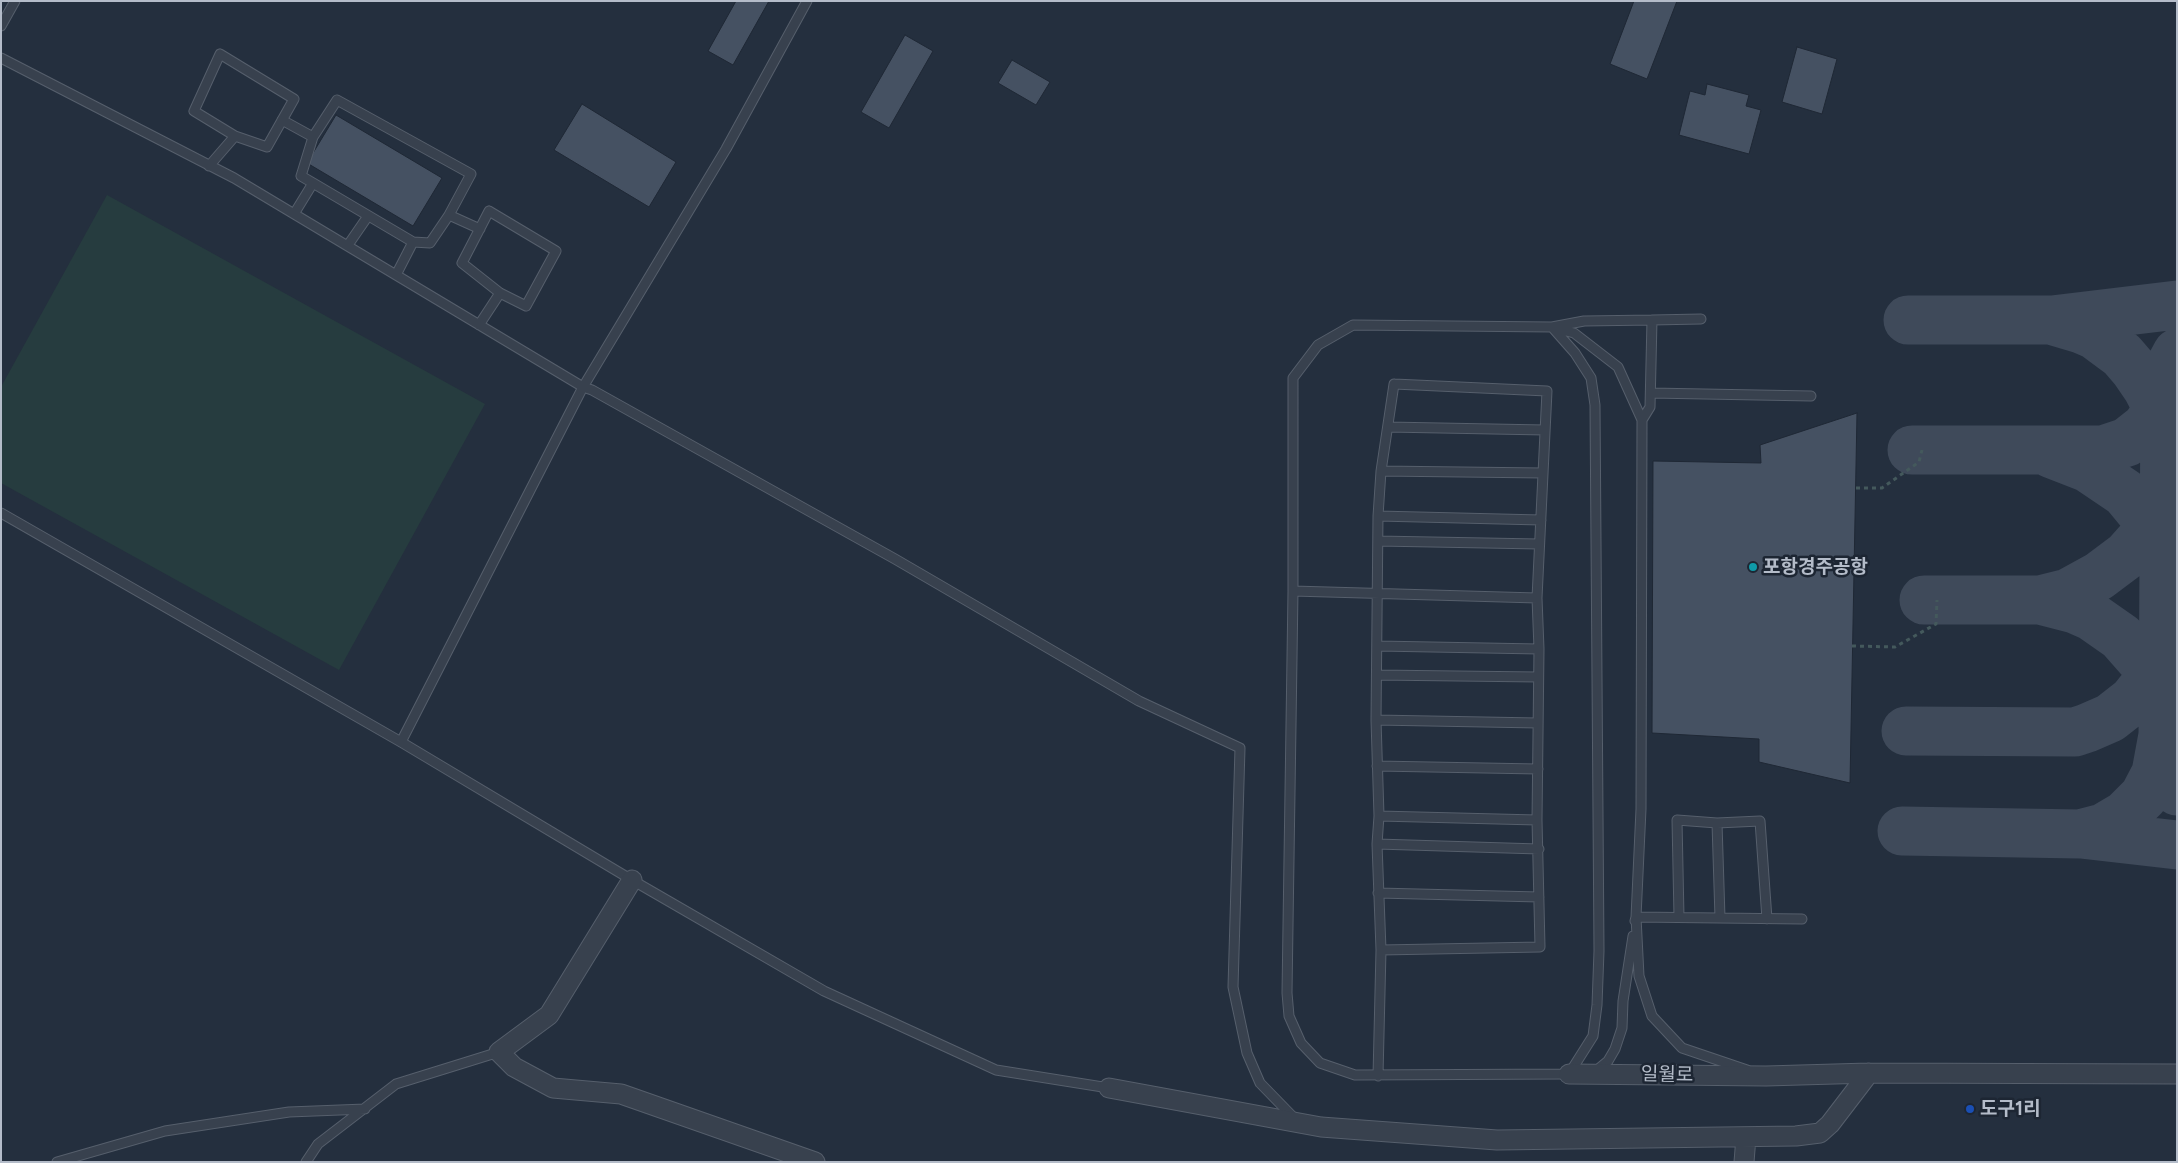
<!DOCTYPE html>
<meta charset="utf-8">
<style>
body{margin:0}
#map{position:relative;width:2178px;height:1163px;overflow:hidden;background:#242f3e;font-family:Figtree,sans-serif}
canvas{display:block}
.frame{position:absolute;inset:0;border:2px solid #b4bcc9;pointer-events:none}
</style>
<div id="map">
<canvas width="2178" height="1163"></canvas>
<div class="frame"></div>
</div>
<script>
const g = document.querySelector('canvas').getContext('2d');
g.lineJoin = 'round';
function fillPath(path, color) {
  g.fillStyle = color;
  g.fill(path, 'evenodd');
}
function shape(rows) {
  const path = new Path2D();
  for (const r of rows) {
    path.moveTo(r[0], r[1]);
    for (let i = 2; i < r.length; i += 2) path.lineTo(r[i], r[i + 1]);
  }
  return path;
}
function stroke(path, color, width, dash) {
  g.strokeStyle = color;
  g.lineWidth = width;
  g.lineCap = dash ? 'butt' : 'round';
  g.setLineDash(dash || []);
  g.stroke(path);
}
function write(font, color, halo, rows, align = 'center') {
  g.font = font + ' Figtree,"Noto Sans KR",sans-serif';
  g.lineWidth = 5;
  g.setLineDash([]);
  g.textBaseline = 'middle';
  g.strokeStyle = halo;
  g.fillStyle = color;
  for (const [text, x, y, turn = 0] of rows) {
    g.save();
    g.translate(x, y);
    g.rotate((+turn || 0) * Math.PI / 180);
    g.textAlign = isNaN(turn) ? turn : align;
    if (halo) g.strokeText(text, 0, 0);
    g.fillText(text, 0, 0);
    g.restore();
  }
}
const green = shape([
 [107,195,485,404,339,670,1,483,1,387]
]);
const taxiway = shape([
 [1908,320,2052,320,2177,305],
 [2054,321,2081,329,2095,335,2122,355,2134,369,2147,388,2158,409,2163,427],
 [2177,353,2170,366,2165,393,2163,735,2167,765,2177,791],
 [1912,450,2103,450,2127,442,2146,427,2158,409,2165,393],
 [2052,454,2088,468,2125,493,2144,516,2163,555],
 [1924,600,2040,600,2068,593,2099,576,2127,555,2151,528,2164,500],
 [2040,600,2075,609,2091,616,2121,637,2143,662,2152,676,2162,702],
 [1906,731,2075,732,2087,728,2110,718,2133,700,2152,676,2163,653],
 [1902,831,2080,834,2103,828,2125,815,2144,796,2156,773,2163,735],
 [2081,834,2177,845]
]);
const building = shape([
 [736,1,769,1,733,65,708,51,736,1],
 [1634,1,1677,1,1647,79,1610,64,1634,1],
 [905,35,933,51,889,128,861,112,905,35],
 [1797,47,1837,59,1822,114,1782,102,1797,47],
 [1012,60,1050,82,1036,105,998,83,1012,60],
 [1707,84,1749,95,1746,106,1761,110,1749,154,1679,135,1690,91,1705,95,1707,84],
 [582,104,676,162,649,207,554,150,582,104],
 [336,115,442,178,413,226,307,163,336,115],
 [1857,413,1850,783,1759,762,1759,739,1652,733,1653,461,1761,463,1760,445,1857,413]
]);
const path = shape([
 [1856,488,1882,488,1919,462,1922,450],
 [1852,646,1895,647,1936,624,1937,600]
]);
const lane = shape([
 [1,26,15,1],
 [220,54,294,99,267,147,235,136,194,111,220,54],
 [1,58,234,178,583,387,592,390,895,559,1139,701,1240,748,1233,987,1247,1053,1260,1083,1296,1120],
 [282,120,313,137,301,176,313,183],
 [313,137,337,100,471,174,449,215],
 [209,166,235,136],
 [489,211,556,251,526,306,500,293,462,263,489,211],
 [294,214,313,183,413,242,396,275],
 [413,242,430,243,449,215,480,229],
 [348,245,368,216],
 [1652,320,1701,319],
 [479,325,500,293],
 [1552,327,1575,353,1591,378,1595,405,1599,951,1597,1005,1593,1036,1569,1074,1355,1075,1320,1063,1301,1043,1289,1016,1287,993,1293,591,1293,378,1318,345,1353,325,1552,327,1584,321,1652,320,1650,407,1642,420],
 [1554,328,1574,333,1618,367,1642,420,1641,809,1636,917,1639,976,1652,1016,1682,1048,1747,1070],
 [1394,384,1547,391,1537,598,1539,649,1537,820,1540,947,1381,950,1377,844,1379,816,1376,720,1378,516,1381,471,1394,384],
 [1651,393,1811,396],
 [1388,427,1545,430],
 [1381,471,1543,473],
 [1,513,401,742,632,880,824,991,996,1070,1109,1088],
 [1378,516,1541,520],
 [1378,541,1539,544],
 [1293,591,1537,598],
 [1378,646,1539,649],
 [1377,675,1538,677],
 [1376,720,1538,723],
 [401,742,583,387,726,149,807,1],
 [1377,766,1538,769],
 [1379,816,1537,820],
 [1717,823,1720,918],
 [1377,844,1539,849],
 [1378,893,1539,897],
 [1679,917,1677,820,1717,823,1760,821,1767,919],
 [1635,921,1636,917,1802,919],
 [1596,1071,1608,1061,1615,1049,1622,1028,1623,1001,1633,936],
 [1378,1076,1381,950],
 [57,1162,165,1131,289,1112,365,1109],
 [306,1162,318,1144,396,1084,499,1052]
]);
const street = shape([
 [632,880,549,1015,499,1052,514,1067,553,1088,621,1094,815,1162],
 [1569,1074,1766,1076,1869,1073,2177,1074],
 [1109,1088,1321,1127,1497,1140,1796,1136,1820,1133,1830,1124,1869,1073],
 [1744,1162,1746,1137]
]);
const markers = [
 [1753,567,5,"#0f9aa8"],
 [1970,1109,5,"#1a4fb4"]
];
const poiNames = [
 ["포항경주공항",1763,567],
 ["도구1리",1980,1109]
];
const streetNames = [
 ["일월로",1667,1075,1]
];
fillPath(green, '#263c3f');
stroke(taxiway, '#3f4a5a', 49);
fillPath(building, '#455162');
stroke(building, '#1f2835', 1);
stroke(lane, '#565f6c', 11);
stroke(street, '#565f6c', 21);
stroke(path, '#44595c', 3, [4, 4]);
stroke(lane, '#38414e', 9);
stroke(street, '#38414e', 19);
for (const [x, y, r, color] of markers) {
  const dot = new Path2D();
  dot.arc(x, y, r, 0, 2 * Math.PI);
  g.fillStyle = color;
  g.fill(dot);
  stroke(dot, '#1d2633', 2);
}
write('bold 19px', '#b4bcc9', '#1d2633', poiNames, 'left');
write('19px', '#b4bcc9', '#1d2633', streetNames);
</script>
